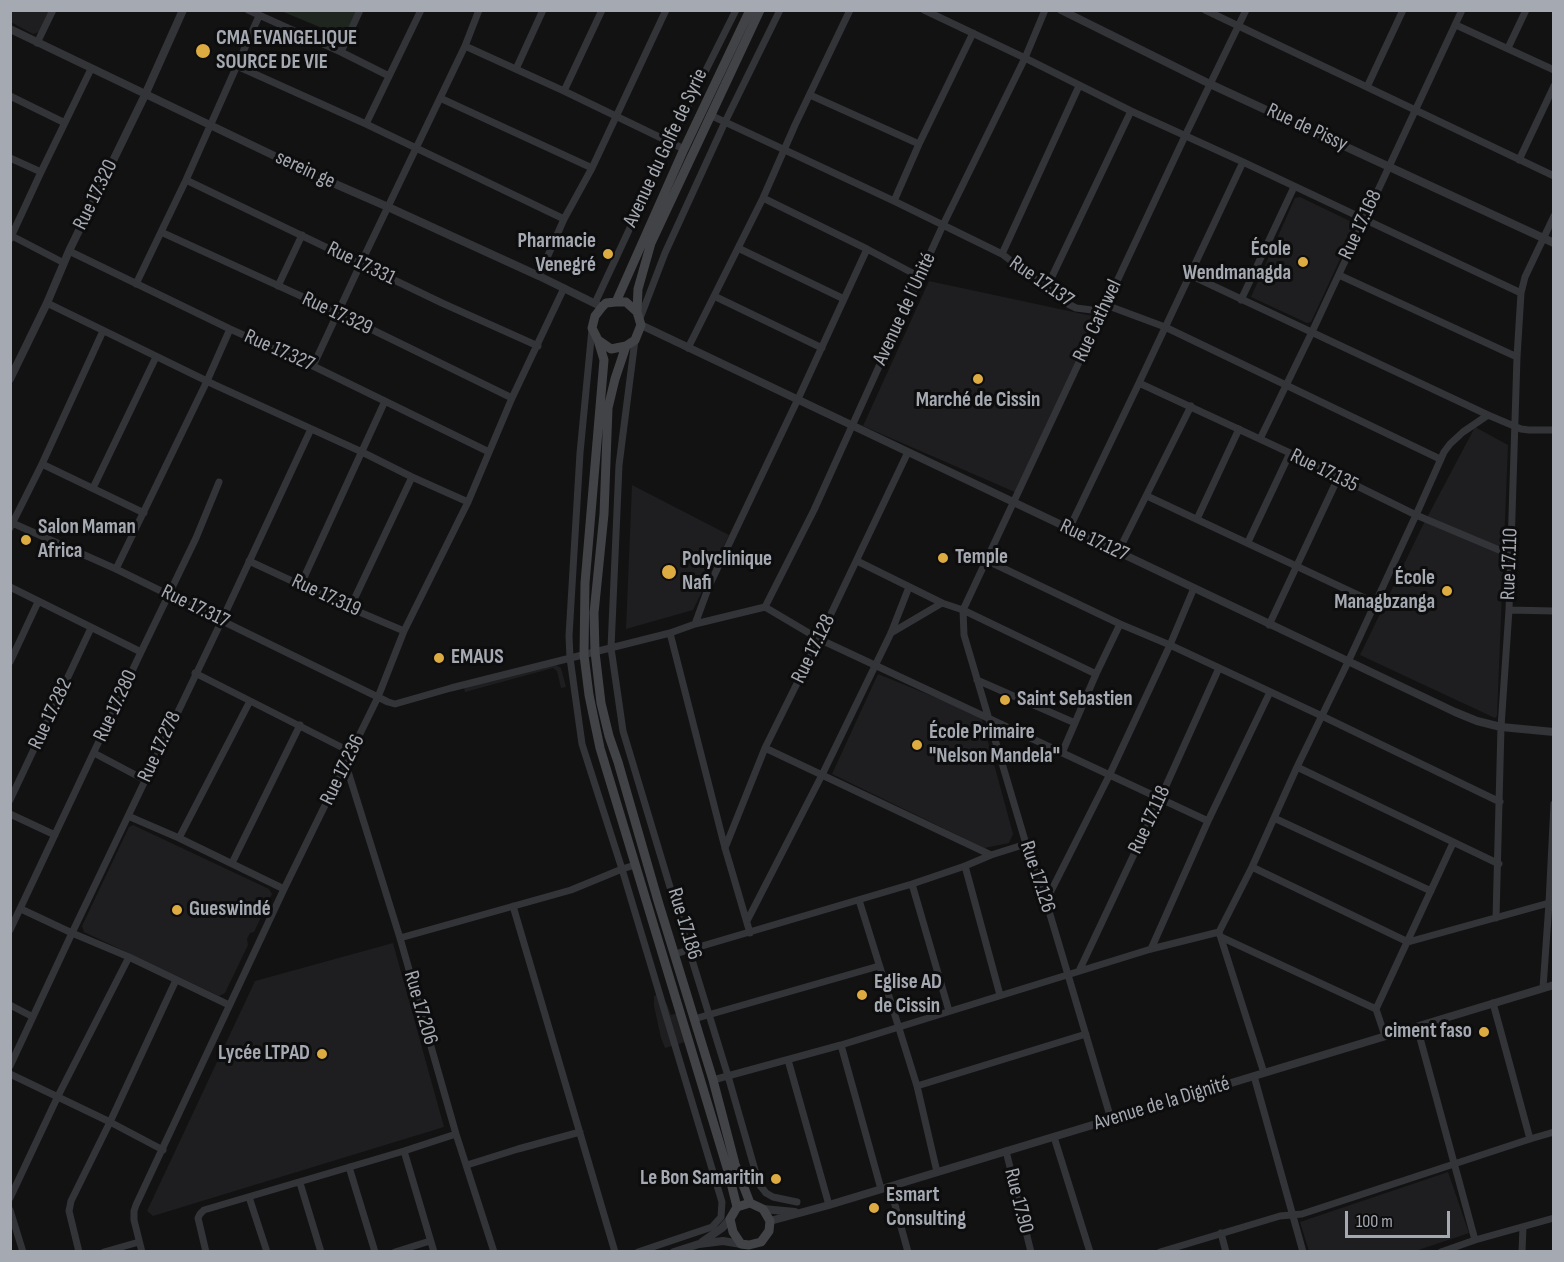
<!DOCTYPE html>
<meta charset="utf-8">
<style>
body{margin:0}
#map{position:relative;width:1564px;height:1262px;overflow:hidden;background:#121213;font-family:"Sofia Sans Condensed",sans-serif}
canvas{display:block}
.frame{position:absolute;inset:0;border:12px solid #a5a9b2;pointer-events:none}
.scale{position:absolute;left:1345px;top:1211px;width:105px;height:27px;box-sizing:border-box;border:3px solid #a5a9b2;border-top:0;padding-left:8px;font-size:18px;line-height:21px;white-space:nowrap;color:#a5a9b2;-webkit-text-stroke:4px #0d0d0e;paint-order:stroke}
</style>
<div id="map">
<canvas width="1564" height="1262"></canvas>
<div class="frame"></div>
<div class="scale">100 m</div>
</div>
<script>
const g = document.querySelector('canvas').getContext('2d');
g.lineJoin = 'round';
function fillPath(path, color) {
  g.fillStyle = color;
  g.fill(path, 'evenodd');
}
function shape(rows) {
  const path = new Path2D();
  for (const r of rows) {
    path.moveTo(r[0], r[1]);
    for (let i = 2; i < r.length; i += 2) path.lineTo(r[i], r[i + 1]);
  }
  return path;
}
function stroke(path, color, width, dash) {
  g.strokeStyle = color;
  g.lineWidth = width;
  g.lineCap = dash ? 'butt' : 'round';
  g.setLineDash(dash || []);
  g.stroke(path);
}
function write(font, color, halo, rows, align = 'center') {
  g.font = font + ' "Sofia Sans Condensed",sans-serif';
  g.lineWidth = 6;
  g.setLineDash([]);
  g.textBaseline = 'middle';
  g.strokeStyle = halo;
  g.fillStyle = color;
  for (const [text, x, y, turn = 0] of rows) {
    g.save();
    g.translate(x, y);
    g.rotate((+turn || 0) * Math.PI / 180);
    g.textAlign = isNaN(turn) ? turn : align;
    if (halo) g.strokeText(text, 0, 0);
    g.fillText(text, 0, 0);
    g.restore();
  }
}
const built = shape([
 [10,11,51,11,42,31,33,34,11,22],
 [1300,197,1354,223,1355,227,1311,322,1307,323,1251,297,1295,198],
 [929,281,1097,317,1017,493,863,426],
 [1475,427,1508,445,1497,716,1495,718,1360,655,1422,527],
 [632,485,729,535,693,610,626,629],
 [553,663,561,668,566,687,561,688,557,671,553,668,465,692,464,687],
 [878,674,981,716,1013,834,1009,843,984,848,832,774],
 [133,825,269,889,272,894,254,932,250,933,247,939,248,945,225,993,219,996,84,932,82,926,129,827],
 [393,943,444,1127,153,1216,147,1211,255,981],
 [659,994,667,1004,671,1015,679,1013,685,1042,665,1048,661,1038,654,1006,654,996],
 [1448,1172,1469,1233,1415,1251,1309,1251,1300,1222]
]);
const green = shape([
 [281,11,358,11,346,38]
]);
const minor = shape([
 [248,10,341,52,389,76],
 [924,10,1025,58,1131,111,1243,162,1521,293],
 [1205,10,1554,176],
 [1456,25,1554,70],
 [37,43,53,10],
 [465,46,564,91,684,149],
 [1508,48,1526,10],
 [341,52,360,10],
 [237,66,366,124,564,219],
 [516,69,543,10],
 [1367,87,1403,10],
 [564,91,602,10],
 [810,95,919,144],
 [10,96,65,123],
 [440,98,592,168],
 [710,115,894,201,1002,254,1068,304,1076,308,1092,310,1106,305,1165,327,1440,459],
 [366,124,421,10],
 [10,158,41,172],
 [1519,160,1554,86],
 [186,180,442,303,538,346],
 [763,198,867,249,920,277],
 [894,201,919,144,973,33],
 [161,232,338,313,512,398],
 [12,236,64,263],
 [10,239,41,172,91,69],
 [738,248,844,299],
 [69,251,230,329,313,366,489,452],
 [1002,254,1079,86],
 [1190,275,1488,415,1521,429,1529,430,1554,430],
 [1339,275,1517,357],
 [539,276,564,219,592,168,666,10],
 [136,284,186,180,259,16],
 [278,286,302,235],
 [1047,287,1131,111],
 [714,296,822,348],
 [1241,300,1294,187],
 [47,303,215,385,362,452,412,477,468,502],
 [595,303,670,142,736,10],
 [639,321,665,253,725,122,780,10],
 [592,329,580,453,569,636,570,658,582,744,622,869,722,1202,721,1217,712,1227,638,1252],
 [635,340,619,465,611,648,623,731,689,950,728,1076,759,1184,766,1193,773,1197,797,1202],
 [688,348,763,198,795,125,850,10],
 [313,366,361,263,465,46,479,10],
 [1139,383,1290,453,1416,515,1511,555],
 [1260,439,1312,332,1462,10],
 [42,464,144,513],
 [93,488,156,357],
 [1147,496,1375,603],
 [1197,519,1239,429],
 [10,522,116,569,388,702,395,704,451,688,670,633,695,624,765,607,819,639,1208,821],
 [10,528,42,464,103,331],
 [1069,529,1139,383,1243,162],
 [1248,542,1290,453],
 [1118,552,1191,406],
 [986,560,1120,624,1170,645,1322,716,1500,802],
 [249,561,350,608,404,631],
 [857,561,942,603,963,610,1096,674],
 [116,569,207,381,230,329],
 [301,584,385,401],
 [10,587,141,652],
 [765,607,814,510,943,225,1025,58,1045,10],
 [350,608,412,477],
 [1509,610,1554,611],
 [695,624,709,586,798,399,867,249],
 [1269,625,1338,478],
 [670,633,725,848,750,933],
 [891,633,942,603],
 [10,662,38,602],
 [195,673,351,752],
 [977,680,1075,723],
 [765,748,991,855],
 [94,753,145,780],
 [1062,753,1096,674,1120,624],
 [346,765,400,938,456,1134,494,1252],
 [1297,767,1499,864],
 [10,800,91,628],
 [10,814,55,835],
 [128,816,179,838,284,889],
 [1274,818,1431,891],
 [179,838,250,701],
 [725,848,765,748,819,639,908,452],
 [232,863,300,725],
 [965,866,1000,995],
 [1252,867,1408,942,1549,903],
 [912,884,949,1011],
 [859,900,917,1086,937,1172],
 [1046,901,1109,776,1170,645,1194,588],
 [513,906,615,1252],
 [21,909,72,933,129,957,229,1005],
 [1496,918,1501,727,1509,610,1517,357,1521,293,1525,277,1554,216],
 [747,921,822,775,891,633,909,587],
 [10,930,141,652,196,538,219,482],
 [1221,937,1376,1009,1385,1036],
 [400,938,571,890,622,869,635,865],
 [1151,949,1208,821,1270,692],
 [675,954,912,884,965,866,991,855,1026,844],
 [1079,971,1160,799,1219,668],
 [1543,988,1549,903,1554,804],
 [1493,1003,1530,1139],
 [10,1005,33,1017],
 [1376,1009,1453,843],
 [694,1019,879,966],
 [1417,1027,1475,1240],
 [841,1045,881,1189],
 [788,1060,829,1205],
 [10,1066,72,933,222,620,311,429],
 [1264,1073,1219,932,1252,867,1297,767,1348,662,1416,515,1444,452,1450,444,1463,432,1488,415],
 [10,1074,110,1122,163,1150],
 [1254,1076,1303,1252],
 [713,1080,841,1045,1151,949,1219,932],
 [917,1086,1086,1034],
 [1111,1119,1046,901,1026,844,964,635,963,610,1185,136,1246,10],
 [1054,1137,1090,1252],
 [404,1151,434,1252],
 [1006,1151,1031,1252],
 [467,1165,518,1149,580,1132],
 [349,1167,375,1252],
 [300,1183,321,1252],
 [890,1187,908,1252],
 [249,1197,267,1252],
 [10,1198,58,1096,129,957],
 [10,1210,23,1252],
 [1221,1233,1226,1252],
 [79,1252,69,1211,71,1201,110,1122,176,980],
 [104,1252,139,1242],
 [142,1252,134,1220,134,1211,136,1205,284,889,378,697,404,631,468,502,512,398,564,288],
 [206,1252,198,1218,200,1214,204,1210,404,1151,456,1134],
 [395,1252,430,1241],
 [1160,1252,1280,1216,1302,1214,1530,1139,1554,1132],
 [1441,1252,1475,1240,1554,1218],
 [1522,1252,1523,1227]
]);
const tertiary = shape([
 [1061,10,1210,84,1554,243],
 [10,29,310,173,388,207,539,276,602,307],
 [641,325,1455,712,1477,721,1501,727,1554,732],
 [10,379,47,303,69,251,145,95,183,10],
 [763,1209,795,1212],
 [770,1221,829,1205,1554,985],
 [702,1242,722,1228,730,1219],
 [674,1252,699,1244,723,1241,741,1244]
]);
const secondary = shape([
 [616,302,684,149,750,10],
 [616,302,626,302,637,312,641,325,635,340,626,346,611,349,598,340,592,328,595,316,602,307,606,303,616,302],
 [637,312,638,289,651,243,760,10],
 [598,340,604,360,585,583,584,655,589,695,600,748,728,1171,737,1207],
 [626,346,615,379,608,408,604,514,594,613,595,652,601,703,609,736,618,762,658,901,713,1080,735,1164,750,1203],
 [750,1203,763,1209,770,1221,769,1231,761,1242,749,1245,741,1244,733,1232,730,1219,737,1207,750,1203]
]);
const markers = [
 [203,51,8,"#dcab41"],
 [608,254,6,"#dcab41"],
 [1303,262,6,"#dcab41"],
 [978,379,6,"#dcab41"],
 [26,540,6,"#dcab41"],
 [943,558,6,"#dcab41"],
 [669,572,8,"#dcab41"],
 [1447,591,6,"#dcab41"],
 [439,658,6,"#dcab41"],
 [1005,700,6,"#dcab41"],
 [917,745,6,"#dcab41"],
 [177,910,6,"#dcab41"],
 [862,995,6,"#dcab41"],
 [1484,1032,6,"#dcab41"],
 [322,1054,6,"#dcab41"],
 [776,1179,6,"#dcab41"],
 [874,1208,6,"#dcab41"]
];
const poiNames = [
 ["CMA EVANGELIQUE",216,39],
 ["SOURCE DE VIE",216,63],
 ["Pharmacie",596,242,"right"],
 ["Venegré",596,266,"right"],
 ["École",1291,250,"right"],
 ["Wendmanagda",1291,274,"right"],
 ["Marché de Cissin",978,401,"center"],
 ["Salon Maman",38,528],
 ["Africa",38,552],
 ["Temple",955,558],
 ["Polyclinique",682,560],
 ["Nafi",682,584],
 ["École",1435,579,"right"],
 ["Managbzanga",1435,603,"right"],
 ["EMAUS",451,658],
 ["Saint Sebastien",1017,700],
 ["École Primaire",929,733],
 ["\"Nelson Mandela\"",929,757],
 ["Gueswindé",189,910],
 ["Eglise AD",874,983],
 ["de Cissin",874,1007],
 ["ciment faso",1472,1032,"right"],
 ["Lycée LTPAD",310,1054,"right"],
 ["Le Bon Samaritin",764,1179,"right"],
 ["Esmart",886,1196],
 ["Consulting",886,1220]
];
const streetNames = [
 ["Rue de Pissy",1307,128,25],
 ["Avenue du Golfe de Syrie",666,148,-65],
 ["serein ge",305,170,25],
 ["Rue 17.320",96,195,-64],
 ["Rue 17.168",1361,225,-65],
 ["Rue 17.331",361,264,26],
 ["Rue 17.137",1041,282,35],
 ["Avenue de l´Unité",905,309,-65],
 ["Rue 17.329",337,314,25],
 ["Rue Cathwel",1098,321,-65],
 ["Rue 17.327",279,351,24],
 ["Rue 17.135",1324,471,26],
 ["Rue 17.127",1094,541,25],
 ["Rue 17.110",1510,564,-88],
 ["Rue 17.319",326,596,25],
 ["Rue 17.317",195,607,26],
 ["Rue 17.128",814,649,-64],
 ["Rue 17.280",116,706,-65],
 ["Rue 17.282",51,714,-65],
 ["Rue 17.278",160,747,-65],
 ["Rue 17.236",343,770,-64],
 ["Rue 17.118",1150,820,-65],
 ["Rue 17.126",1037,877,72],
 ["Rue 17.186",684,924,73],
 ["Rue 17.206",420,1008,74],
 ["Avenue de la Dignité",1162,1104,-17],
 ["Rue 17.90",1018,1201,76]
];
fillPath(built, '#1e1e20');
fillPath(green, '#1f251f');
stroke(minor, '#333438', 7);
stroke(tertiary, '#333438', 8);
stroke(secondary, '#424347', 9);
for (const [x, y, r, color] of markers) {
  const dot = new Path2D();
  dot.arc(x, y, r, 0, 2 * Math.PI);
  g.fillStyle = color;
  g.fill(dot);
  stroke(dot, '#0d0d0e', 2);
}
write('bold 21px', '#a5a9b2', '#0d0d0e', poiNames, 'left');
write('21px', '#a5a9b2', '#0d0d0e', streetNames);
</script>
